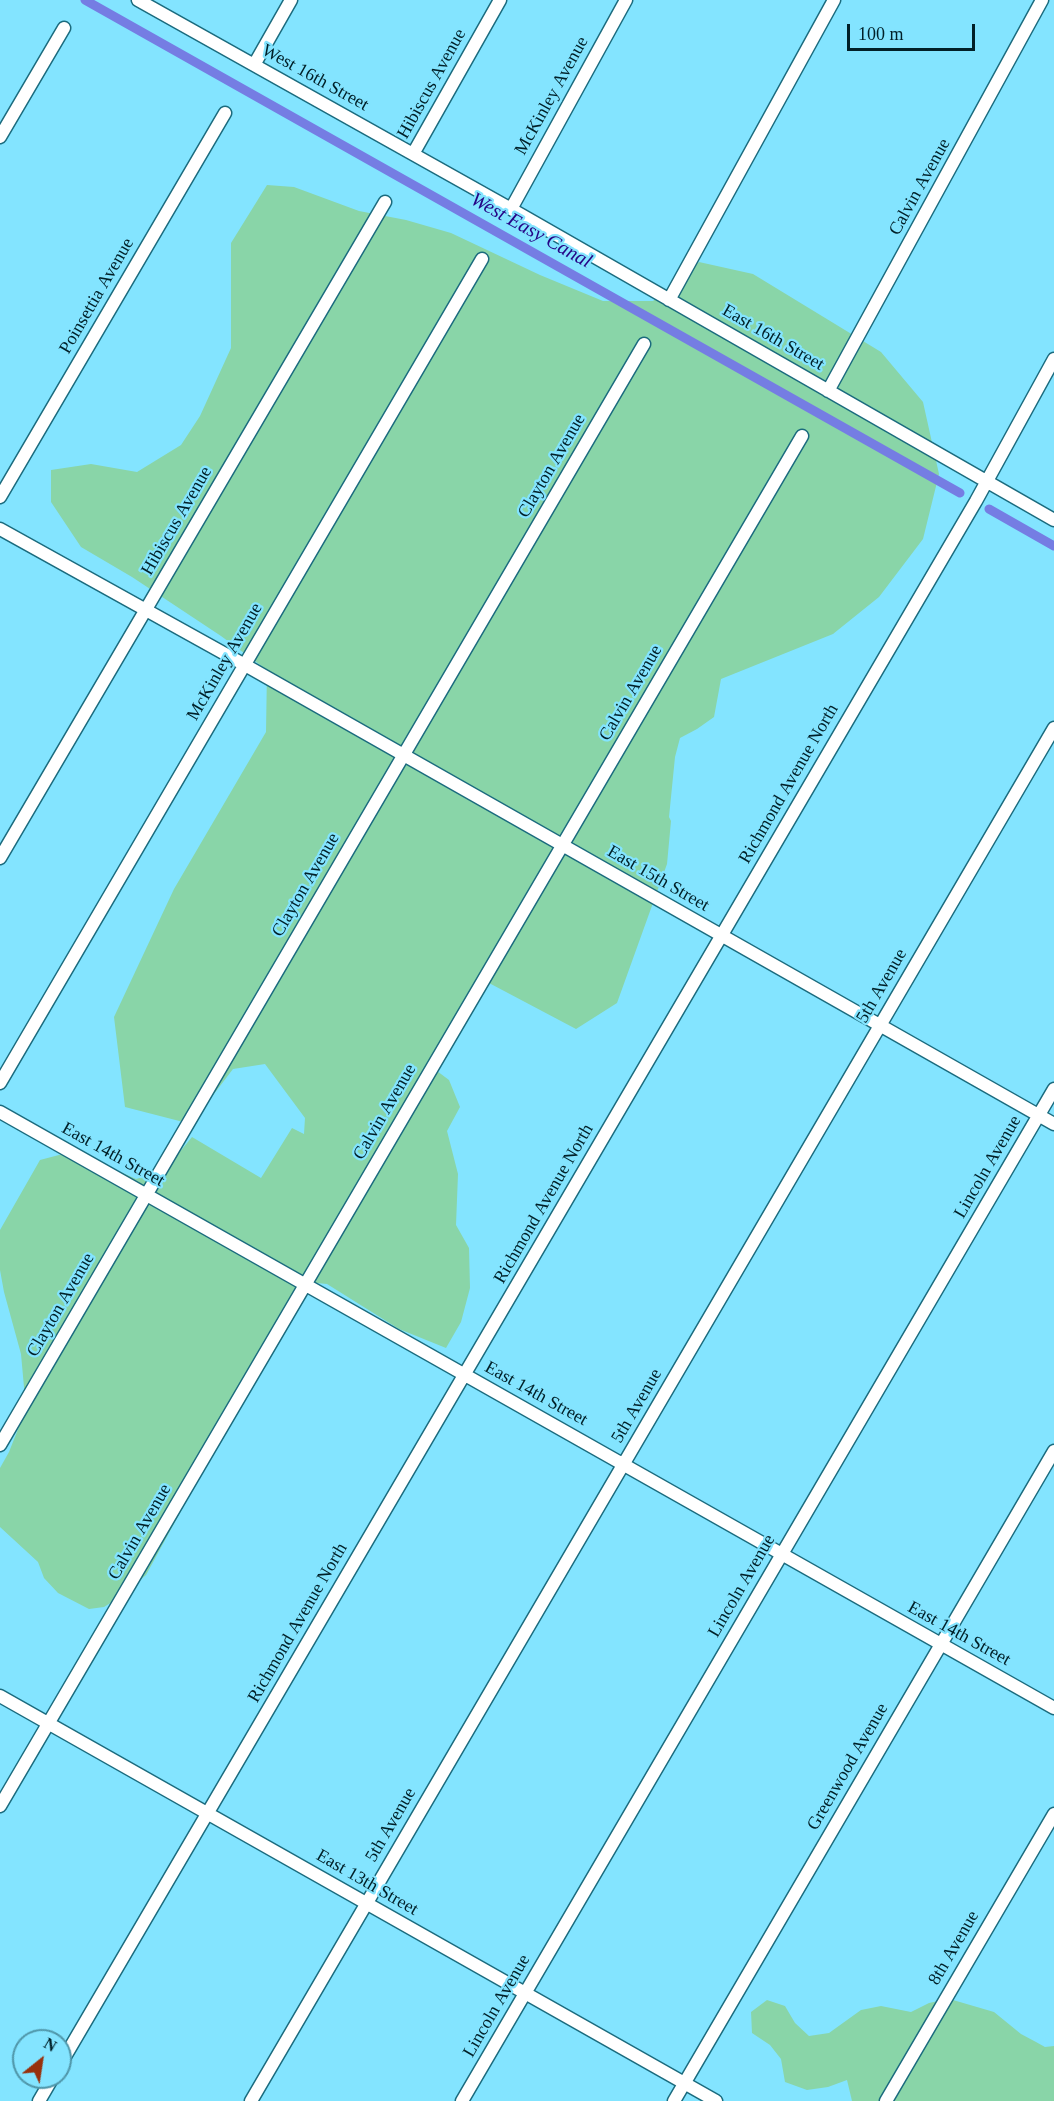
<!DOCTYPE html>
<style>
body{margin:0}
#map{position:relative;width:1054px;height:2101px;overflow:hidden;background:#83e4ff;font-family:"Times New Roman",serif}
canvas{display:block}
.north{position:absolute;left:12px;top:2029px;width:60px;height:60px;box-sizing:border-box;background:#83e4ff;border:2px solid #4f96a9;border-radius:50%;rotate:30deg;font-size:16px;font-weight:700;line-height:24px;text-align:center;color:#012028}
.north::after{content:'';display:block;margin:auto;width:21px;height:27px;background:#98310d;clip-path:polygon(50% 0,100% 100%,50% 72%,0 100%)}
.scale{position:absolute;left:847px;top:24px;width:128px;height:27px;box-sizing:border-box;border:3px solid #012028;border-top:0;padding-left:8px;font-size:18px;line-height:21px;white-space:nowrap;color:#012028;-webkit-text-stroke:4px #83e4ff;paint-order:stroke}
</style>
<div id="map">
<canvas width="1054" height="2101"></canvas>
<div class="north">N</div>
<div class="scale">100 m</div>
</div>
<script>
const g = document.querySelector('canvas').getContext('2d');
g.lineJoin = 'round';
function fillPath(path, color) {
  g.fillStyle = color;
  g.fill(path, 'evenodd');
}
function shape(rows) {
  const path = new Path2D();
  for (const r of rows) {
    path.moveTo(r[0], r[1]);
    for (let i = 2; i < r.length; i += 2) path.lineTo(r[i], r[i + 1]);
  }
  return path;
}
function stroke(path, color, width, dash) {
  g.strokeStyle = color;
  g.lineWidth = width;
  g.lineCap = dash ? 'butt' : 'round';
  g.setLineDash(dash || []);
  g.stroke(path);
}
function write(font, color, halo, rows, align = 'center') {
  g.font = font + ' "Times New Roman",serif';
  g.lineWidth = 4.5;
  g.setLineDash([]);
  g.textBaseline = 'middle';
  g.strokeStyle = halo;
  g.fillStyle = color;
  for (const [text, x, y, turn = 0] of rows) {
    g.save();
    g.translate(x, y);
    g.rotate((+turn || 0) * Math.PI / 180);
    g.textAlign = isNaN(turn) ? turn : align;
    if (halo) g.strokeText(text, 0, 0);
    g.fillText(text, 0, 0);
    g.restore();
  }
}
const green = shape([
 [267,185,294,187,359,211,406,220,451,233,540,275,603,301,653,301,699,262,753,274,881,352,923,402,939,474,923,539,879,597,833,634,721,679,714,717,697,729,680,738,675,757,669,817,671,821,667,864,617,1003,576,1029,489,983,437,1071,449,1080,460,1107,447,1131,458,1174,456,1225,469,1248,470,1288,461,1322,446,1348,399,1329,327,1284,306,1282,146,1575,123,1595,104,1607,89,1609,58,1593,44,1578,38,1562,0,1527,0,1468,9,1452,26,1409,21,1354,4,1292,0,1270,0,1230,40,1160,74,1151,136,1179,164,1171,192,1137,261,1178,292,1128,304,1134,305,1118,265,1064,233,1069,191,1124,125,1107,114,1017,174,889,266,732,267,670,221,636,132,577,81,547,51,502,51,470,91,464,137,472,181,445,200,416,231,348,231,243],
 [767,2000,785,2006,795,2023,809,2036,829,2033,861,2010,881,2006,911,2012,929,2003,943,2000,953,2000,994,2012,1021,2034,1036,2042,1045,2047,1054,2046,1054,2101,852,2101,847,2080,828,2087,807,2090,785,2082,781,2059,770,2045,752,2033,751,2012]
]);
const canal = shape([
 [85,0,960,493],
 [989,509,1054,546]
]);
const minor = shape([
 [138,0,511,209,1054,520],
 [254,65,291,0],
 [0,137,64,28],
 [413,154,500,0],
 [511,209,626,0],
 [669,300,834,0],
 [828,391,1042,0],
 [0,497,225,113],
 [0,529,245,665,1054,1124],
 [0,858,385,202],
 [0,1083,482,259],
 [0,1112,1054,1708],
 [0,1445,644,344],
 [0,1696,716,2101],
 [0,1806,802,436],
 [60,2065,976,501,1054,359],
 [39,2101,53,2077],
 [251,2101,1054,728],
 [462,2101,1054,1089],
 [674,2101,1054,1451],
 [886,2101,1054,1814]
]);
const streetNames = [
 ["West 16th Street",315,78,29],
 ["Hibiscus Avenue",432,84,-61],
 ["McKinley Avenue",552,96,-61],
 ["Calvin Avenue",920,187,-61],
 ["Poinsettia Avenue",97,296,-60],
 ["East 16th Street",773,338,30],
 ["Clayton Avenue",552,466,-60],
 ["Hibiscus Avenue",177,521,-60],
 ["McKinley Avenue",225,662,-60],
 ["Calvin Avenue",631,693,-60],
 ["Richmond Avenue North",789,784,-60],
 ["East 15th Street",658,879,30],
 ["Clayton Avenue",306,885,-60],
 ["5th Avenue",882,986,-60],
 ["Calvin Avenue",385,1112,-60],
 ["East 14th Street",113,1155,29],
 ["Lincoln Avenue",988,1167,-60],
 ["Richmond Avenue North",544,1204,-60],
 ["Clayton Avenue",61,1305,-60],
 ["East 14th Street",536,1394,29],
 ["5th Avenue",637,1406,-60],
 ["Calvin Avenue",140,1532,-60],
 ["Lincoln Avenue",742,1586,-60],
 ["Richmond Avenue North",298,1623,-60],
 ["East 14th Street",959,1634,29],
 ["Greenwood Avenue",848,1767,-60],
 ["5th Avenue",391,1825,-60],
 ["East 13th Street",367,1883,30],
 ["8th Avenue",954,1948,-60],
 ["Lincoln Avenue",497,2006,-60]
];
const waterNames = [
 ["West Easy Canal",531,231,29]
];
fillPath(green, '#89d5a8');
stroke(canal, '#757de3', 9);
stroke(minor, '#1b6b7e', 15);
stroke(minor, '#fff', 12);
write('18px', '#012028', '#83e4ff', streetNames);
write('italic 20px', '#250586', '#83e4ff', waterNames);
</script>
